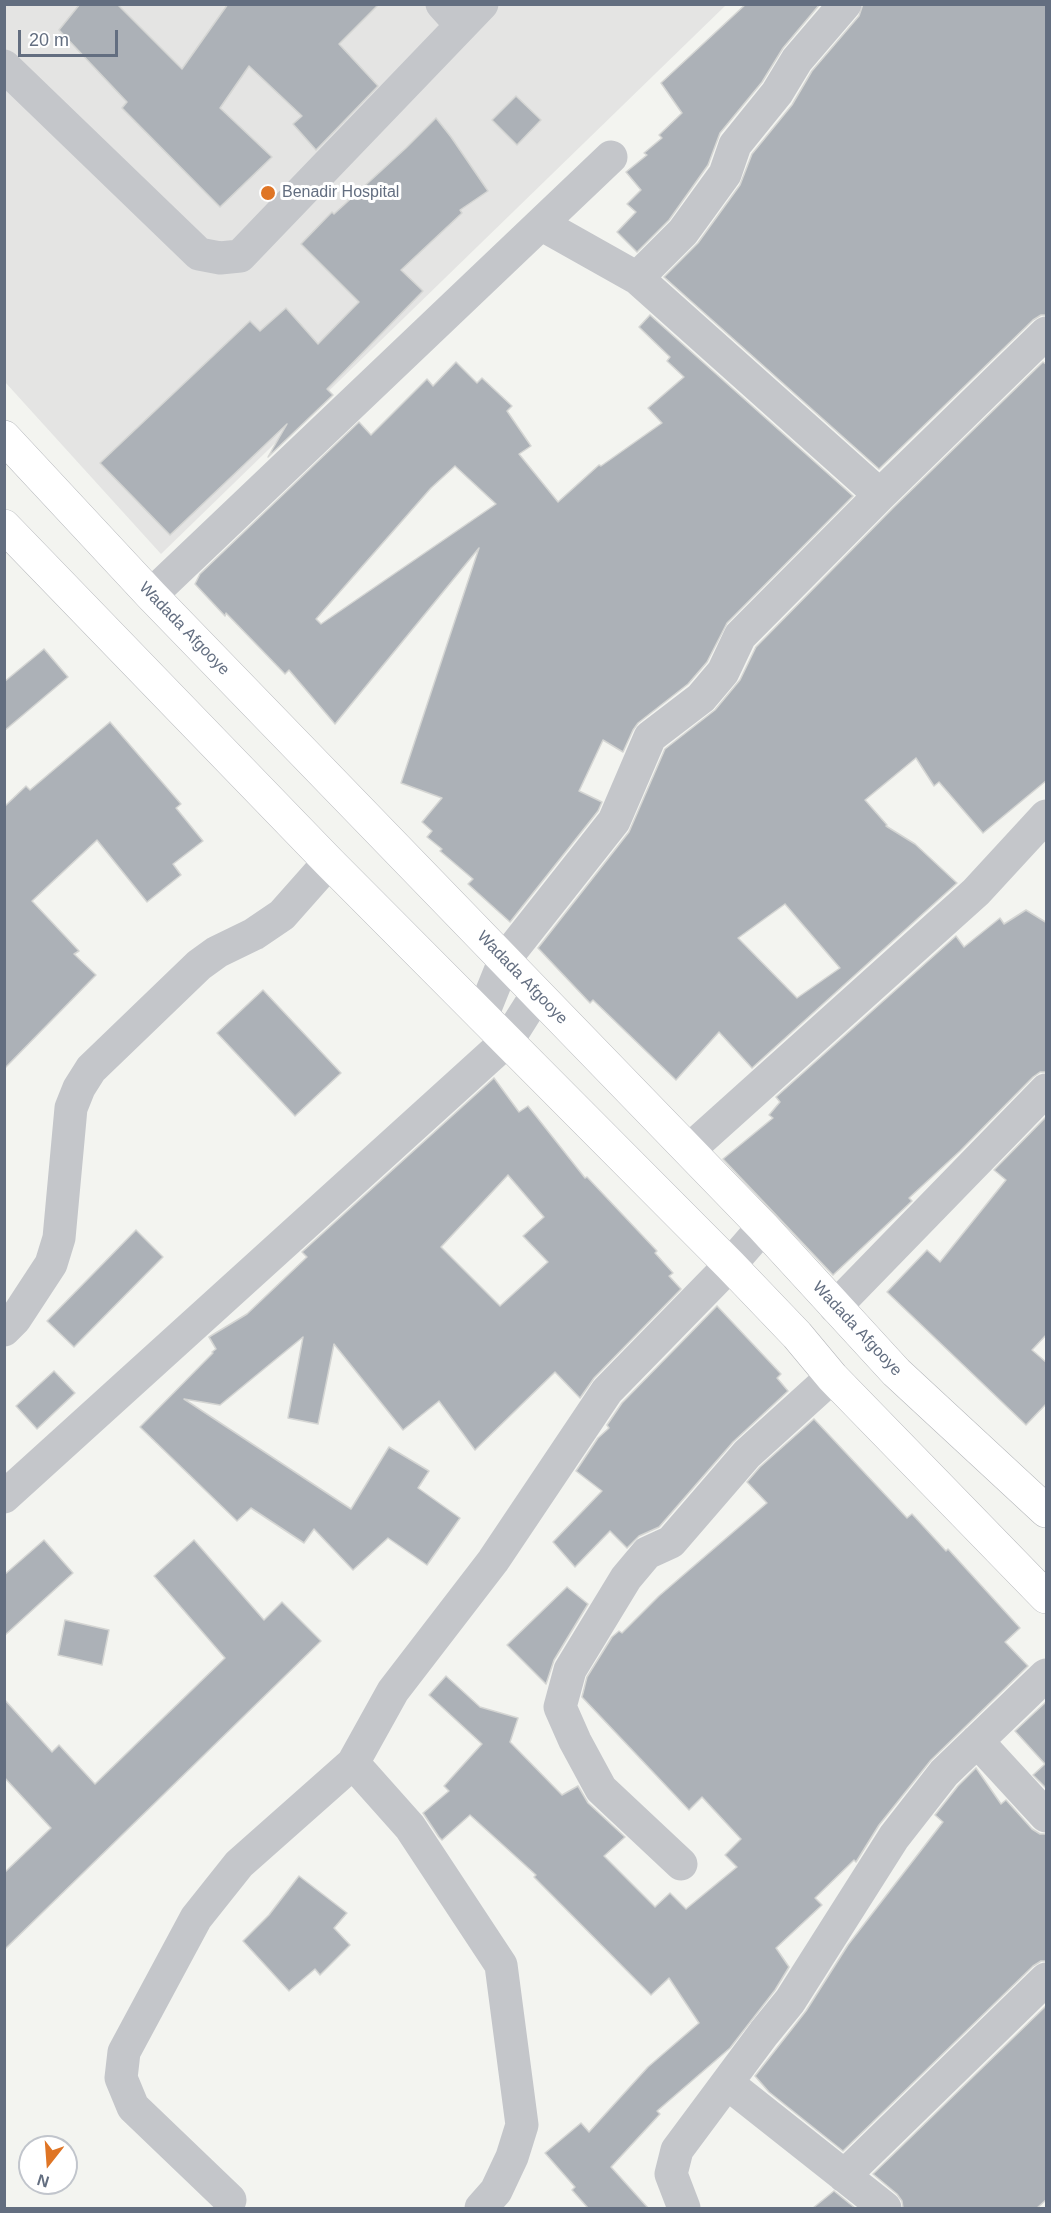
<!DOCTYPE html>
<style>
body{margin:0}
#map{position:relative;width:1051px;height:2213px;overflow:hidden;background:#f3f4f0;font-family:Arial,sans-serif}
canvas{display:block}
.frame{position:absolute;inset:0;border:6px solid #636e80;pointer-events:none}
.north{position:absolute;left:18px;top:2135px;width:60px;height:60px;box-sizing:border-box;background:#fff;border:2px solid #c1c5cc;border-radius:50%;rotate:197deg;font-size:16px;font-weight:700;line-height:24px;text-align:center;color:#636e80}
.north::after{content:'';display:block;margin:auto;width:21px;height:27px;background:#df7525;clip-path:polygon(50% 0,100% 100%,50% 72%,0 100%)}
.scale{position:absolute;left:18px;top:30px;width:100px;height:27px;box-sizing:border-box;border:3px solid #636e80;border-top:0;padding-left:8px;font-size:18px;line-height:21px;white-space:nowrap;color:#636e80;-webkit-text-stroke:4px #fff;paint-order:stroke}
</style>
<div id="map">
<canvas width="1051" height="2213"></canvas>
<div class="frame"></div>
<div class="north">N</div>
<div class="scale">20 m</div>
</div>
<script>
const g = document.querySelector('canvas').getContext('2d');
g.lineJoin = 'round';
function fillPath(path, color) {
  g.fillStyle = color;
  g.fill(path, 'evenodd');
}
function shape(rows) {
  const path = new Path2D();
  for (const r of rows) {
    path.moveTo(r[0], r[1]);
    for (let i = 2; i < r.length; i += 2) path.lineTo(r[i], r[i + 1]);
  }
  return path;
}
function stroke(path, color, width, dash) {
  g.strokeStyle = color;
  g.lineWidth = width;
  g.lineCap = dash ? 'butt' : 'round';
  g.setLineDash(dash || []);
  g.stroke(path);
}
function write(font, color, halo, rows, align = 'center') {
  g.font = font + ' Arial,sans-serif';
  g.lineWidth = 6;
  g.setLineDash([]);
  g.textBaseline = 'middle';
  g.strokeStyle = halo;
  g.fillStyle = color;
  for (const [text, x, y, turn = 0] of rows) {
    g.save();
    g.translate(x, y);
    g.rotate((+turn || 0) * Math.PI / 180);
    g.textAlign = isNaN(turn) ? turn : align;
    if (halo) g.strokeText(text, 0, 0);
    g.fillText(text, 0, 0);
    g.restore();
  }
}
const built = shape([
 [5,5,726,5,161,554,5,382]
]);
const building = shape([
 [80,4,117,4,182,69,228,4,379,4,339,44,378,86,316,150,293,124,302,116,249,66,220,108,272,157,220,207,122,108,127,102,59,30,80,4],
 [746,4,820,4,783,48,762,82,720,133,708,165,669,220,637,252,617,232,636,212,627,204,641,190,626,172,647,155,644,153,662,138,659,135,682,113,661,83,746,4],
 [863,4,1047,4,1047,315,1041,315,1033,320,879,469,664,277,698,243,740,185,752,154,792,105,812,71,859,16,863,4],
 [516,96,541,120,517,145,492,120,516,96],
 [436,118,451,137,488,191,460,210,462,213,401,270,423,291,327,389,333,395,268,457,287,424,170,535,100,463,250,321,260,331,286,308,318,344,359,302,301,244,332,212,334,214,406,148,436,118],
 [650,315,853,496,727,623,707,662,688,684,638,723,633,730,623,752,603,740,579,791,602,802,598,811,510,922,468,884,473,879,440,851,442,849,427,837,432,831,422,822,442,798,401,783,479,548,335,724,289,670,285,674,226,613,225,616,195,584,200,574,359,422,371,435,427,379,433,386,456,362,477,383,482,378,512,406,507,411,531,446,519,454,558,502,599,465,601,466,662,423,648,408,684,377,667,361,670,357,639,327,650,315],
 [455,466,496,504,321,624,316,619,431,488,455,466],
 [1043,362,1047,365,1047,780,983,833,939,782,934,786,916,758,865,800,887,825,886,826,915,844,957,883,752,1068,719,1032,676,1080,593,1000,590,1003,538,948,629,832,665,749,715,710,740,680,756,647,893,508,1043,362],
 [785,904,840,968,797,998,738,938,785,904],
 [44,649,68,677,4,731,4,682,44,649],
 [110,722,181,804,176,808,203,841,173,864,181,875,147,902,97,840,32,901,79,951,74,954,96,975,4,1069,4,807,26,786,30,790,110,722],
 [1026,910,1047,923,1047,1072,1040,1072,1033,1077,960,1151,909,1198,912,1201,833,1275,723,1159,773,1118,769,1115,780,1102,776,1097,956,936,964,947,1000,918,1004,924,1026,910],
 [263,990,341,1073,295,1116,217,1033,263,990],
 [494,1078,519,1112,528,1106,585,1178,587,1177,657,1251,655,1253,673,1273,669,1276,681,1289,594,1378,580,1398,555,1372,475,1450,439,1401,403,1430,334,1344,318,1424,288,1418,303,1337,220,1405,184,1399,351,1509,389,1447,429,1471,418,1488,460,1518,427,1565,388,1538,353,1570,314,1529,304,1543,251,1508,237,1521,140,1427,213,1353,212,1352,216,1349,209,1337,247,1314,307,1257,302,1252,494,1078],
 [508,1175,544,1217,523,1236,548,1262,500,1306,441,1247,508,1175],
 [1047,1116,1047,1334,1032,1350,1047,1363,1047,1403,1026,1425,887,1292,927,1250,940,1262,1006,1180,994,1170,1047,1116],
 [136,1230,163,1257,74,1347,47,1321,136,1230],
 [717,1306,781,1374,777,1378,788,1391,733,1442,659,1527,639,1536,627,1548,610,1531,575,1567,553,1542,602,1491,576,1471,598,1438,609,1428,607,1425,622,1403,717,1306],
 [54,1371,75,1393,37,1429,16,1406,54,1371],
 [814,1419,907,1518,912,1514,946,1551,948,1549,1020,1628,1005,1642,1028,1666,931,1760,879,1825,856,1862,854,1860,815,1898,822,1905,776,1948,789,1967,775,1990,730,2048,657,2111,660,2114,611,2167,648,2208,588,2208,572,2190,575,2187,545,2153,581,2123,589,2132,648,2067,699,2023,669,1978,651,1995,534,1877,536,1875,470,1815,442,1840,439,1837,423,1813,449,1791,444,1786,482,1744,429,1695,446,1676,480,1707,518,1718,510,1742,562,1795,578,1786,588,1803,625,1837,604,1856,655,1907,670,1893,686,1909,737,1867,725,1855,741,1839,702,1797,689,1810,582,1697,587,1677,612,1637,619,1631,622,1633,659,1596,767,1503,747,1482,760,1467,814,1419],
 [44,1540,73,1573,4,1636,4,1575,44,1540],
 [194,1540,264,1620,282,1602,321,1641,4,1950,4,1873,51,1828,4,1777,4,1699,52,1752,59,1745,95,1784,225,1658,154,1576,194,1540],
 [567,1587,588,1604,554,1660,546,1684,507,1645,567,1587],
 [65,1620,109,1630,102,1665,58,1655,65,1620],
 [1047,1701,1047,1789,1033,1775,1045,1764,1015,1731,1047,1701],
 [976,1768,1001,1804,1006,1800,1032,1829,1040,1834,1047,1834,1047,1961,1041,1961,1033,1966,843,2151,769,2092,755,2076,806,2011,848,1945,943,1822,935,1815,958,1786,976,1768],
 [299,1876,347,1913,334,1928,350,1945,320,1975,315,1969,289,1991,243,1941,269,1915,299,1876],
 [1047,2005,1047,2199,1037,2208,903,2208,902,2201,897,2194,873,2174,1047,2005],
 [834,2191,855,2208,813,2208,834,2191]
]);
const minor = shape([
 [442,4,461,25],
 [4,66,199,254,220,258,240,256,482,4],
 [541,224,637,278,880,495],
 [637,278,683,232,725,174,735,145,777,93,797,60,845,4],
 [151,595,611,157],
 [482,1016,505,959,614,821,650,737,701,698,723,672,740,636,880,495,1046,333],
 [689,1150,976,892,1046,816],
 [835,1307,1046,1090],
 [4,1330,15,1319,51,1264,59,1238,71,1108,79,1088,91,1069,199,965,217,952,254,934,282,915,329,862],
 [4,1497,508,1040,537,994],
 [977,1741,1046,1816],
 [353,1763,410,1827,501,1965,522,2125,512,2157,496,2191,481,2208],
 [681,1864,601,1789,575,1741,560,1707,570,1670,626,1578,647,1553,671,1542,747,1454,832,1377],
 [727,2083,885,2208],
 [844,2176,1046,1979],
 [230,2200,133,2107,121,2078,124,2052,196,1918,239,1864,353,1763,393,1691,493,1561,607,1391,730,1265,763,1227],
 [684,2208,671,2174,677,2150,764,2033,790,2001,894,1837,944,1773,1046,1675]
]);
const highway = shape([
 [4,437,151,595,763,1227,896,1372,1046,1511],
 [4,526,329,862,730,1265,797,1335,832,1377,1046,1597]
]);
const markers = [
 [268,193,8,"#df7525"]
];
const poiNames = [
 ["Benadir Hospital",282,193]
];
const streetNames = [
 ["Wadada Afgooye",184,629,46],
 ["Wadada Afgooye",522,978,46],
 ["Wadada Afgooye",857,1329,47]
];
fillPath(built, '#e4e4e3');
fillPath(building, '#acb1b7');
stroke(building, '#d4d5d3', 1.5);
stroke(highway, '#b4b6ba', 34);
stroke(minor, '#c4c6ca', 33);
stroke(highway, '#fff', 33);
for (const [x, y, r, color] of markers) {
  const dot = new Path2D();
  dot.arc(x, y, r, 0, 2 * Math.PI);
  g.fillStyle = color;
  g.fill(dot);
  stroke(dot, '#fff', 2);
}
write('16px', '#636e80', '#fff', poiNames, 'left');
write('16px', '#636e80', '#fff', streetNames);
</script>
